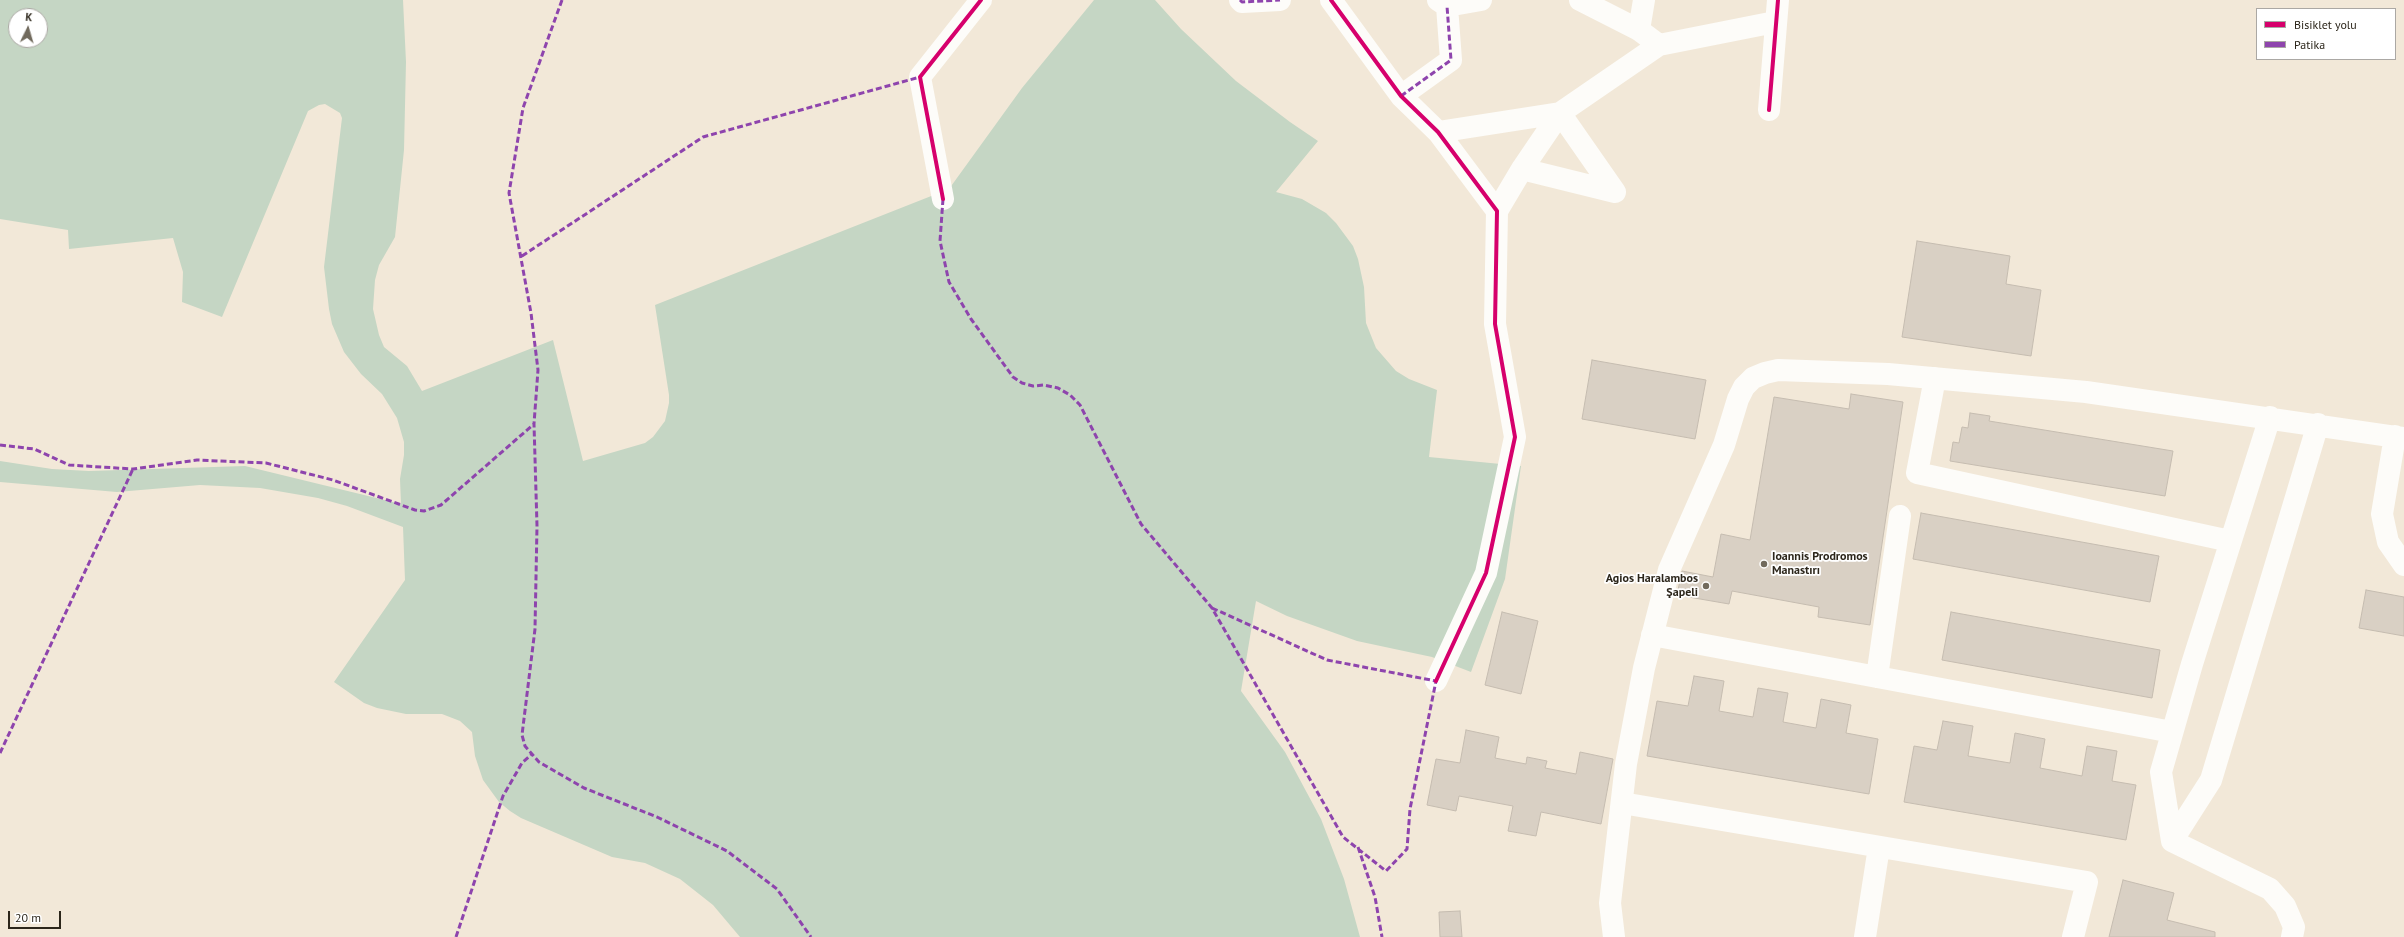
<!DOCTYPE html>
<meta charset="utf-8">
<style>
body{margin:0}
#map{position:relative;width:2404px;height:937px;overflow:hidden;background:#f2e8d8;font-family:"PT Sans",sans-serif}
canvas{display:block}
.legend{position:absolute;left:2256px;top:8px;width:140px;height:52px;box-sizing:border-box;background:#fff;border:1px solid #aba8a4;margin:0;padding:5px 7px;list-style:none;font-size:12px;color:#2c261b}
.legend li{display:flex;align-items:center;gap:8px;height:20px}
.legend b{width:20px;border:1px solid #aba8a4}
.north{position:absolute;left:8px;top:8px;width:40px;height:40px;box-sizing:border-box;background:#fff;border:1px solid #aba8a4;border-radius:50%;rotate:5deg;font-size:11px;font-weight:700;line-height:16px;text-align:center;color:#2c261b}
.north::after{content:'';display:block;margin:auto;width:14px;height:18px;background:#716a5d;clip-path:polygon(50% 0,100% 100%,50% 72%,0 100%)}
.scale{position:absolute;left:8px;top:911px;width:53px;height:18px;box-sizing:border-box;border:2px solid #2c261b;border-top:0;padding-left:5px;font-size:12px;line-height:14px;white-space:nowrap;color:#2c261b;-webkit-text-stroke:3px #fff;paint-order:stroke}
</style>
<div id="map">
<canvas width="2404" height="937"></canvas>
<ul class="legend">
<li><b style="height:5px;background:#d6006c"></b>Bisiklet yolu</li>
<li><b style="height:5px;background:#8e44ad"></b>Patika</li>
</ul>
<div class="north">K</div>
<div class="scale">20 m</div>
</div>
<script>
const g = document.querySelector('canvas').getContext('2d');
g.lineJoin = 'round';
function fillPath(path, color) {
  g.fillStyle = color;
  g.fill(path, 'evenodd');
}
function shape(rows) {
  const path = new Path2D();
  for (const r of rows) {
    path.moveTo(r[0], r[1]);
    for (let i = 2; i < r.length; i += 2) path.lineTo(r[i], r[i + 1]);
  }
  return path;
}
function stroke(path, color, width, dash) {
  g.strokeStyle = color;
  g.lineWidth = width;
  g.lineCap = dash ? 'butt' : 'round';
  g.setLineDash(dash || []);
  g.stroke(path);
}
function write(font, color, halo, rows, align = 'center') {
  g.font = font + ' "PT Sans",sans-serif';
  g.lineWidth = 3.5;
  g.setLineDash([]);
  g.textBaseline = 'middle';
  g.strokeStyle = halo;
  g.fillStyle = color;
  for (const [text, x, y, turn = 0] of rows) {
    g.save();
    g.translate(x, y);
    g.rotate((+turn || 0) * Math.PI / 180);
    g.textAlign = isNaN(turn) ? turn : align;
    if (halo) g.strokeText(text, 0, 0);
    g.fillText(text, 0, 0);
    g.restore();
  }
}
const green = shape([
 [0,0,403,0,406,62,404,150,395,237,379,265,375,280,373,309,379,335,384,347,407,366,422,391,553,340,583,461,645,443,653,437,665,421,669,403,669,395,655,305,949,189,1022,88,1094,0,1155,0,1181,29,1236,81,1290,122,1318,141,1276,192,1302,199,1326,213,1336,223,1353,246,1358,259,1364,287,1366,323,1376,348,1396,371,1409,379,1437,390,1429,457,1521,466,1505,579,1471,672,1432,657,1357,641,1287,616,1256,601,1241,691,1285,752,1321,819,1344,879,1360,937,740,937,713,905,680,879,645,863,612,857,521,818,510,811,499,802,483,780,475,756,472,732,460,721,442,714,406,714,377,708,364,703,334,682,405,580,403,527,347,506,318,498,260,488,200,485,117,492,0,482,0,461,52,469,89,471,245,466,401,504,400,479,404,455,404,442,397,418,382,394,361,374,344,352,332,324,329,309,324,267,342,118,340,113,325,104,319,105,308,111,222,317,182,302,183,272,173,238,69,249,68,230,0,219],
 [16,16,40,16,40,40,16,40]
]);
const building = shape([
 [1917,241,2010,256,2006,284,2041,290,2031,356,1902,337,1917,241],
 [1592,360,1706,380,1695,439,1582,419,1592,360],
 [1851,394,1903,402,1870,625,1818,617,1819,607,1732,591,1729,604,1677,595,1682,571,1713,577,1721,534,1750,540,1774,397,1849,409,1851,394],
 [1970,413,1990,416,1989,421,2173,451,2165,496,1950,461,1953,442,1959,443,1962,427,1968,428,1970,413],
 [1921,513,2159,556,2150,602,1913,559,1921,513],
 [2366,590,2404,597,2404,636,2359,628,2366,590],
 [1502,612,1538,621,1521,694,1485,685,1502,612],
 [1951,612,2160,650,2152,698,1942,660,1951,612],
 [1694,676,1724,681,1719,711,1753,717,1758,688,1788,693,1783,722,1816,728,1821,699,1851,705,1846,733,1878,739,1869,794,1647,756,1657,701,1688,706,1694,676],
 [1943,721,1973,726,1968,756,2010,763,2015,733,2045,739,2040,768,2082,776,2087,746,2117,751,2112,781,2136,785,2126,840,1904,802,1914,746,1937,750,1943,721],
 [1466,730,1499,737,1495,758,1526,764,1527,757,1547,761,1545,768,1576,774,1580,752,1613,759,1601,824,1541,812,1536,836,1508,831,1513,806,1459,796,1456,811,1427,805,1436,759,1460,763,1466,730],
 [2123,880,2174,893,2167,920,2215,932,2215,937,2109,937,2123,880],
 [1460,911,1462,937,1440,937,1439,912,1460,911]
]);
const minor = shape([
 [1240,0,1242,2,1280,0],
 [1331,0,1401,96,1438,132,1497,211,1495,324,1515,437,1486,573,1436,681],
 [1438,0,1447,6,1481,0],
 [1580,0,1639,30,1659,45],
 [1639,30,1644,0],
 [1401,96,1451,60,1447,6],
 [1769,110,1778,0],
 [1438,132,1560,113,1659,45,1775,22],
 [943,199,920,77,981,0],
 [1497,211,1522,169,1560,113,1615,192,1522,169],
 [1935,378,1917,473,2230,541],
 [2395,436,2382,514,2388,542,2404,565],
 [1652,635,2172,732],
 [1877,677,1900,516],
 [1622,803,2087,882,2073,937],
 [2172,841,2211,780,2318,424],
 [2172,841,2161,772,2192,664,2270,417],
 [2172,841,2270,889,2285,906,2294,927,2292,937],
 [1614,937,1610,903,1626,764,1644,668,1669,570,1724,445,1738,399,1744,387,1753,378,1765,373,1778,370,1888,374,2086,392,2404,438],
 [1865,937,1879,847]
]);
const quiet = shape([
 [562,0,523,108,509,193,531,313,538,370,534,424,537,526,535,629,522,735,525,746,539,762,584,788,657,817,727,851,777,889,811,937],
 [1240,0,1242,2,1280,0],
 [1401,96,1451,60,1447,6],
 [943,199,940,241,949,282,971,319,1013,377,1022,383,1033,386,1044,385,1058,388,1070,395,1080,405,1141,524,1212,608,1343,837,1386,871,1407,849,1410,809,1436,681,1327,660,1212,608],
 [522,256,703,137,920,77],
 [0,445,34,449,69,465,133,469,197,460,266,463,333,480,415,510,424,511,441,505,534,424],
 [0,753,133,469],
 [1358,847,1375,897,1382,937],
 [456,937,503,796,522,763,531,755]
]);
const cycleway = shape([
 [1331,0,1401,96,1438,132,1497,211,1495,324,1515,437,1486,573,1436,681],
 [1769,110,1778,0],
 [943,199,920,77,981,0]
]);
const markers = [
 [1764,564,4,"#716a5d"],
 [1706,586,4,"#716a5d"]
];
const poiNames = [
 ["Ioannis Prodromos",1772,557],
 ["Manastırı",1772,571],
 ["Agios Haralambos",1698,579,"right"],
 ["Şapeli",1698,593,"right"]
];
fillPath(green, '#c5d6c4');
fillPath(building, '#d9d0c4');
stroke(building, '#c5bcb0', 1);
stroke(minor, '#fdfcf9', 22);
stroke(quiet, '#8e44ad', 3, [6, 3]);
stroke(cycleway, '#d6006c', 4);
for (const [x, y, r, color] of markers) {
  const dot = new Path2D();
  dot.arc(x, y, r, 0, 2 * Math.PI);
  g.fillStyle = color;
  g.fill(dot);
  stroke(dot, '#fff', 1.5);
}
write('bold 12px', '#2c261b', '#fff', poiNames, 'left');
</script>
